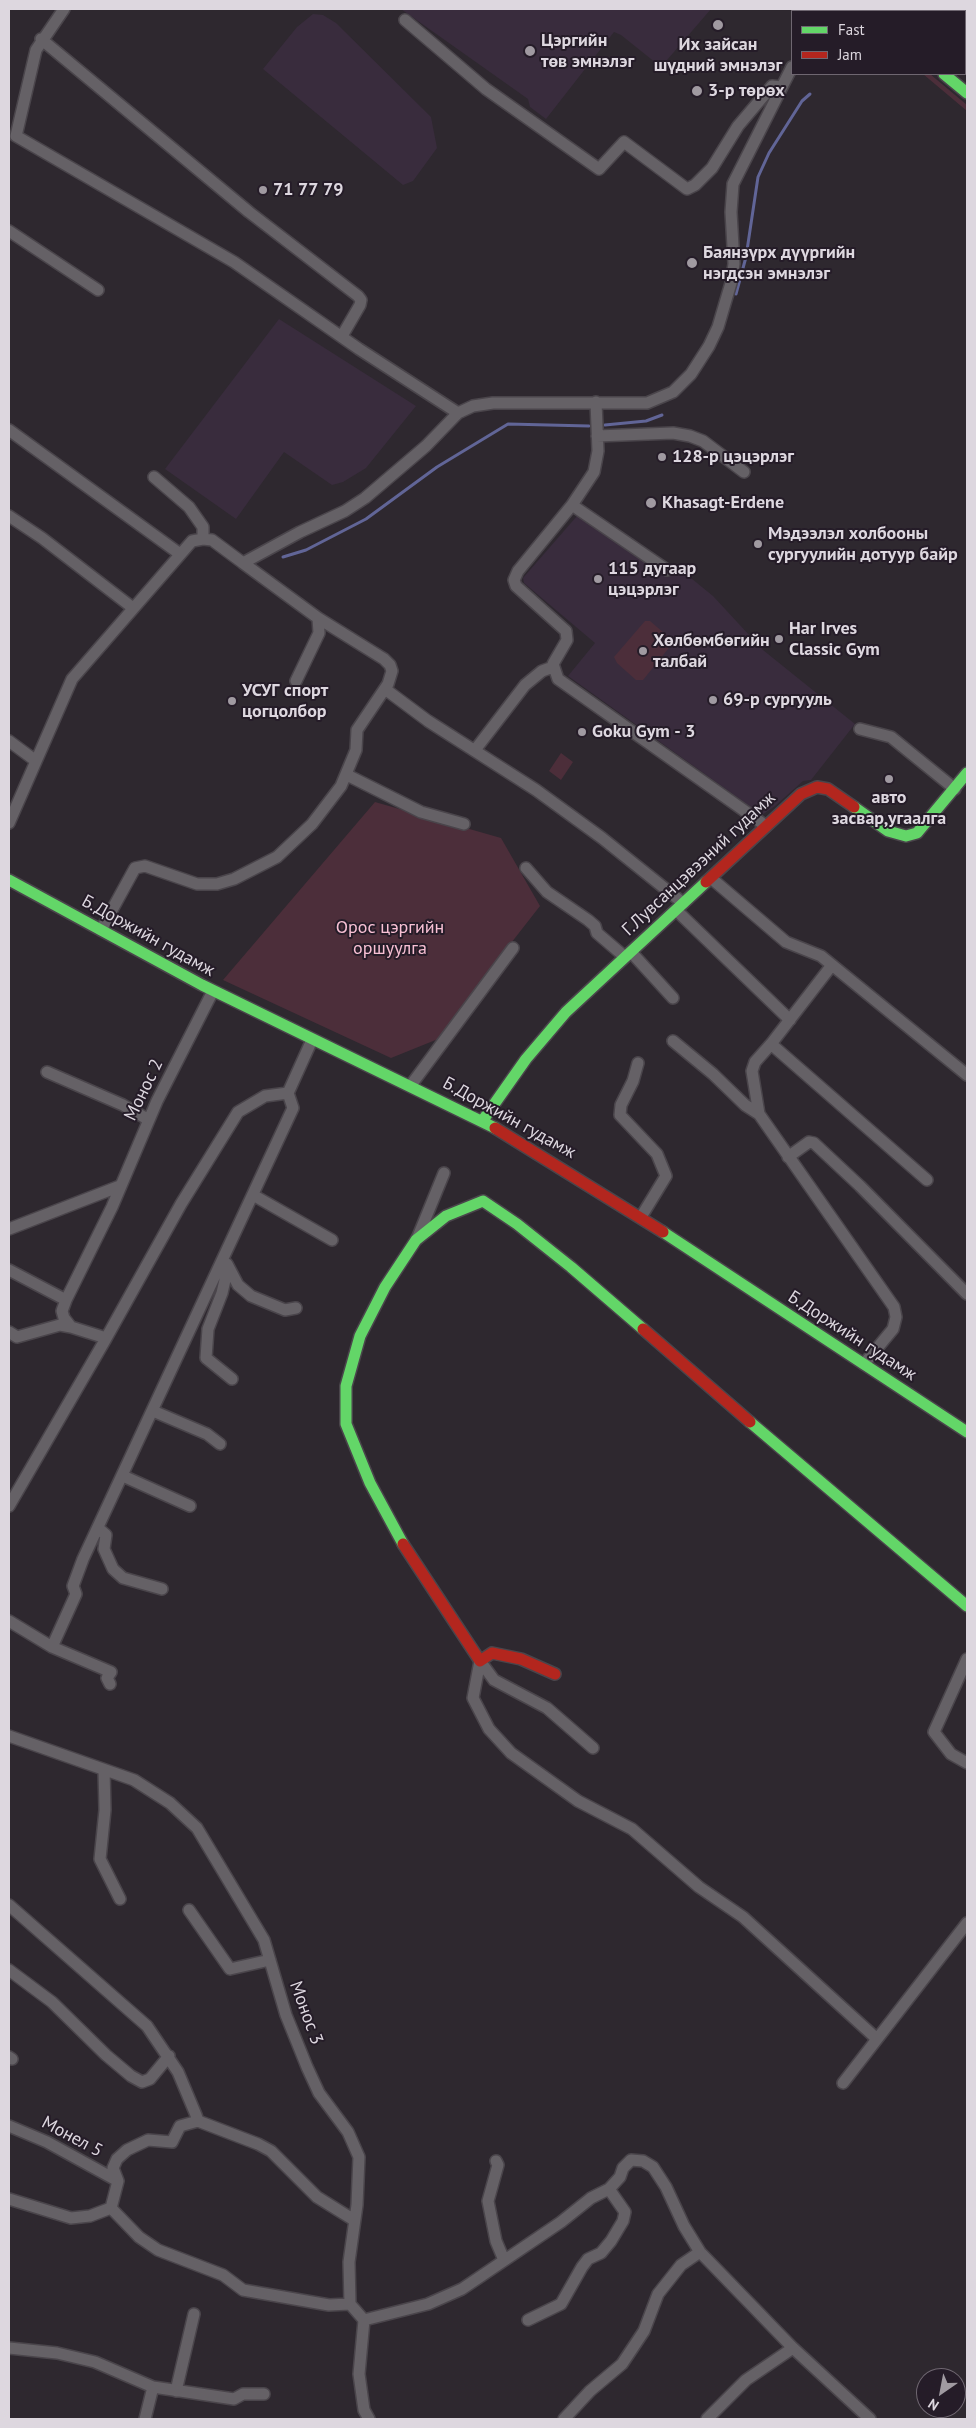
<!DOCTYPE html>
<meta charset="utf-8">
<style>
body{margin:0}
#map{position:relative;width:976px;height:2428px;overflow:hidden;background:#2e282f;font-family:"PT Sans",sans-serif}
canvas{display:block}
.frame{position:absolute;inset:0;border:10px solid #ddd7df;pointer-events:none}
.legend{position:absolute;left:791px;top:10px;width:175px;height:65px;box-sizing:border-box;background:#251c28;border:1px solid #6f6771;margin:0;padding:6px 9px;list-style:none;font-size:15px;color:#ddd7df}
.legend li{display:flex;align-items:center;gap:10px;height:25px}
.legend b{width:25px;border:1px solid #6f6771}
.north{position:absolute;left:916px;top:2368px;width:50px;height:50px;box-sizing:border-box;background:#251c28;border:1px solid #6f6771;border-radius:50%;rotate:213deg;font-size:14px;font-weight:700;line-height:20px;text-align:center;color:#ddd7df}
.north::after{content:'';display:block;margin:auto;width:18px;height:22px;background:#a09aa1;clip-path:polygon(50% 0,100% 100%,50% 72%,0 100%)}
</style>
<div id="map">
<canvas width="976" height="2428"></canvas>
<div class="frame"></div>
<ul class="legend">
<li><b style="height:6px;background:#63d668"></b>Fast</li>
<li><b style="height:6px;background:#b3261e"></b>Jam</li>
</ul>
<div class="north">N</div>
</div>
<script>
const g = document.querySelector('canvas').getContext('2d');
g.lineJoin = 'round';
function fillPath(path, color) {
  g.fillStyle = color;
  g.fill(path, 'evenodd');
}
function shape(rows) {
  const path = new Path2D();
  for (const r of rows) {
    path.moveTo(r[0], r[1]);
    for (let i = 2; i < r.length; i += 2) path.lineTo(r[i], r[i + 1]);
  }
  return path;
}
function stroke(path, color, width, dash) {
  g.strokeStyle = color;
  g.lineWidth = width;
  g.lineCap = dash ? 'butt' : 'round';
  g.setLineDash(dash || []);
  g.stroke(path);
}
function write(font, color, halo, rows, align = 'center') {
  g.font = font + ' "PT Sans",sans-serif';
  g.lineWidth = 4;
  g.setLineDash([]);
  g.textBaseline = 'middle';
  g.strokeStyle = halo;
  g.fillStyle = color;
  for (const [text, x, y, turn = 0] of rows) {
    g.save();
    g.translate(x, y);
    g.rotate((+turn || 0) * Math.PI / 180);
    g.textAlign = isNaN(turn) ? turn : align;
    if (halo) g.strokeText(text, 0, 0);
    g.fillText(text, 0, 0);
    g.restore();
  }
}
const built = shape([
 [401,9,711,9,661,67,621,35,614,32,546,119,530,107,528,99],
 [313,14,323,15,336,23,431,117,437,148,413,181,403,185,263,69,297,27],
 [279,319,416,406,366,468,343,482,332,485,284,452,236,519,165,469],
 [577,516,668,577,676,567,686,574,713,596,763,650,855,724,811,780,803,781,775,806,762,815,568,676,595,643,524,583,523,578]
]);
const green = shape([
 [923,74,930,74,967,105,967,111],
 [645,621,650,621,671,639,672,644,643,680,636,680,617,663,614,657],
 [561,753,573,762,561,780,549,771],
 [375,802,501,838,540,906,497,961,443,1037,391,1058,223,980]
]);
const stream = shape([
 [736,294,746,257,758,177,769,153,802,101,810,94],
 [605,425,646,421,662,415],
 [283,557,306,550,366,519,437,467,508,424,589,426]
]);
const street = shape([
 [64,9,36,50,16,136,234,262,359,349,458,413,473,406,493,403,647,403,673,392,691,374,709,346,718,327,731,283,734,264,731,212,733,184,792,67],
 [814,9,815,11],
 [834,11,835,9],
 [405,20,486,89,599,169,624,142,687,189,695,185,712,168,738,126,772,86,781,87],
 [41,39,249,212,358,296,361,300,360,305,342,336],
 [9,231,98,290],
 [596,402,598,451,594,472,572,505,518,571,514,580,516,586,566,631,567,640,553,664,558,679,766,826],
 [9,430,180,554],
 [597,436,673,433,690,436,703,441,744,472],
 [154,477,189,507,203,527,203,539],
 [572,505,667,570],
 [9,516,42,538,133,608],
 [243,563,318,618,319,633,296,681],
 [385,689,428,721,536,790,602,838,683,903],
 [860,729,891,737,955,789],
 [9,741,36,761],
 [475,750,525,685,542,671,553,667],
 [347,775,421,812,464,824],
 [9,823,72,679,192,541,203,539,212,540,243,563,300,532,345,511,365,498,426,446,458,413],
 [526,868,547,892,588,920,595,926,597,933,625,957],
 [711,878,786,942,821,956,967,1075],
 [676,910,790,1020],
 [101,930,135,868,145,866,197,884,217,884,234,879,277,857,312,824,341,786,356,750,357,730,388,684,392,671,390,665,384,659,318,618],
 [631,952,673,998],
 [832,965,771,1044,927,1180],
 [673,1041,713,1074,745,1105,759,1114],
 [771,1044,755,1062,752,1071,759,1114,894,1307,896,1317,893,1329,864,1364],
 [638,1063,633,1081,621,1105,620,1115,657,1154,666,1176,641,1217],
 [47,1072,123,1105,149,1120],
 [411,1085,513,948],
 [788,1157,809,1142,814,1143,860,1186,967,1294],
 [253,1195,332,1240],
 [9,1229,120,1186],
 [417,1239,444,1173],
 [227,1264,238,1285,251,1296,285,1310,296,1308],
 [228,1267,222,1293,208,1329,206,1358,232,1379],
 [9,1270,66,1300,112,1207,157,1101,213,991],
 [66,1300,62,1311,64,1318,71,1327,106,1338],
 [9,1332,17,1337,60,1325,71,1327],
 [153,1411,207,1434,220,1444],
 [123,1476,190,1506],
 [9,1506,104,1342,181,1204,238,1112,265,1096,288,1093,312,1040],
 [98,1528,106,1535,104,1549,113,1569,123,1578,162,1589],
 [9,1621,52,1647,111,1672,107,1678,110,1684],
 [52,1647,76,1594,73,1586,83,1559,293,1108,288,1093],
 [967,1659,934,1732,951,1754,967,1763],
 [480,1661,473,1698,489,1729,511,1753,578,1801,632,1829,699,1887,743,1917,877,2039],
 [480,1661,494,1680,547,1708,593,1748],
 [9,1736,134,1780,170,1803,197,1828,264,1940,286,2015,307,2067,319,2093,348,2132,359,2157,357,2205,349,2262,350,2304,364,2320,359,2374,364,2410,369,2419],
 [104,1770,105,1810,100,1859,120,1899],
 [9,1905,147,2026,178,2072,196,2115,198,2121,180,2126,172,2142,148,2140,127,2150,117,2159,113,2168,118,2181,111,2208,139,2237,158,2250,223,2275,243,2290,329,2305,350,2304],
 [189,1910,230,1969,270,1960],
 [9,1970,52,2002,106,2055,131,2076,142,2082,150,2079,169,2056],
 [9,2057,12,2059],
 [843,2083,967,1923],
 [198,2121,258,2144,271,2151,317,2197,354,2220],
 [9,2126,47,2142,118,2181],
 [496,2161,498,2165,488,2201,496,2241,504,2260],
 [9,2199,71,2218,90,2216,111,2208],
 [364,2320,428,2304,462,2289,561,2222,591,2198,609,2189,620,2177,623,2168,631,2160,643,2161,653,2167,666,2187,684,2226,700,2252,793,2348,870,2419],
 [528,2320,561,2304,582,2267,588,2259,601,2253,611,2241,623,2221,625,2212,609,2189],
 [9,2348,57,2353,95,2362,153,2387,234,2399,243,2394,264,2394],
 [176,2391,194,2314],
 [145,2419,153,2387],
 [564,2419,590,2391,622,2364,644,2331,658,2294,681,2265,700,2252],
 [707,2419,746,2380,793,2348]
]);
const fast = shape([
 [867,9,870,11],
 [930,9,932,11],
 [965,39,967,41],
 [944,74,967,93],
 [854,807,888,831,906,836,917,833,967,773],
 [9,880,202,985,495,1128],
 [483,1120,526,1059,566,1012,706,882],
 [663,1232,967,1432],
 [750,1422,967,1606],
 [403,1544,370,1483,346,1424,346,1386,360,1336,385,1287,416,1240,446,1216,483,1201,517,1224,571,1267,643,1329]
]);
const jam = shape([
 [706,882,801,794,817,787,828,789,854,807],
 [495,1128,663,1232],
 [643,1329,750,1422],
 [403,1544,480,1661,492,1653,521,1659,555,1674]
]);
const markers = [
 [718,25,6,"#a09aa1"],
 [530,51,6,"#a09aa1"],
 [697,91,6,"#a09aa1"],
 [263,190,5,"#a09aa1"],
 [692,263,6,"#a09aa1"],
 [662,457,5,"#a09aa1"],
 [651,503,6,"#a09aa1"],
 [758,544,5,"#a09aa1"],
 [598,579,5,"#a09aa1"],
 [779,639,5,"#a09aa1"],
 [643,651,5,"#a09aa1"],
 [713,700,5,"#a09aa1"],
 [232,701,5,"#a09aa1"],
 [582,732,5,"#a09aa1"],
 [889,779,5,"#a09aa1"]
];
const poiNames = [
 ["Цэргийн",541,41],
 ["төв эмнэлэг",541,62],
 ["Их зайсан",718,45,"center"],
 ["шүдний эмнэлэг",718,66,"center"],
 ["3-р төрөх",708,91],
 ["71 77 79",273,190],
 ["Баянзүрх дүүргийн",703,253],
 ["нэгдсэн эмнэлэг",703,274],
 ["128-р цэцэрлэг",672,457],
 ["Khasagt-Erdene",662,503],
 ["Мэдээлэл холбооны",768,534],
 ["сургуулийн дотуур байр",768,555],
 ["115 дугаар",608,569],
 ["цэцэрлэг",608,590],
 ["Har Irves",789,629],
 ["Classic Gym",789,650],
 ["Хөлбөмбөгийн",653,641],
 ["талбай",653,662],
 ["УСУГ спорт",242,691],
 ["цогцолбор",242,712],
 ["69-р сургууль",723,700],
 ["Goku Gym - 3",592,732],
 ["авто",889,798,"center"],
 ["засвар,угаалга",889,819,"center"]
];
const streetNames = [
 ["Г.Лувсанцэвээний гудамж",699,864,-43],
 ["Б.Доржийн гудамж",148,936,29],
 ["Монос 2",144,1090,-64],
 ["Б.Доржийн гудамж",509,1118,29],
 ["Б.Доржийн гудамж",852,1336,33],
 ["Монос 3",306,2013,70],
 ["Монел 5",72,2137,28]
];
const parkNames = [
 ["Орос цэргийн",390,928],
 ["оршуулга",390,949]
];
fillPath(built, '#392c3d');
fillPath(green, '#4c2e3a');
stroke(stream, '#616597', 3);
stroke(street, '#4a454b', 14);
stroke(fast, '#4a454b', 14);
stroke(jam, '#4a454b', 14);
stroke(street, '#656166', 11);
stroke(fast, '#63d668', 11);
stroke(jam, '#b3261e', 11);
for (const [x, y, r, color] of markers) {
  const dot = new Path2D();
  dot.arc(x, y, r, 0, 2 * Math.PI);
  g.fillStyle = color;
  g.fill(dot);
  stroke(dot, '#251c28', 2);
}
write('bold 18px', '#ddd7df', '#251c28', poiNames, 'left');
write('18px', '#ddd7df', '#251c28', streetNames);
write('18px', '#f8c0d4', '#251c28', parkNames);
</script>
